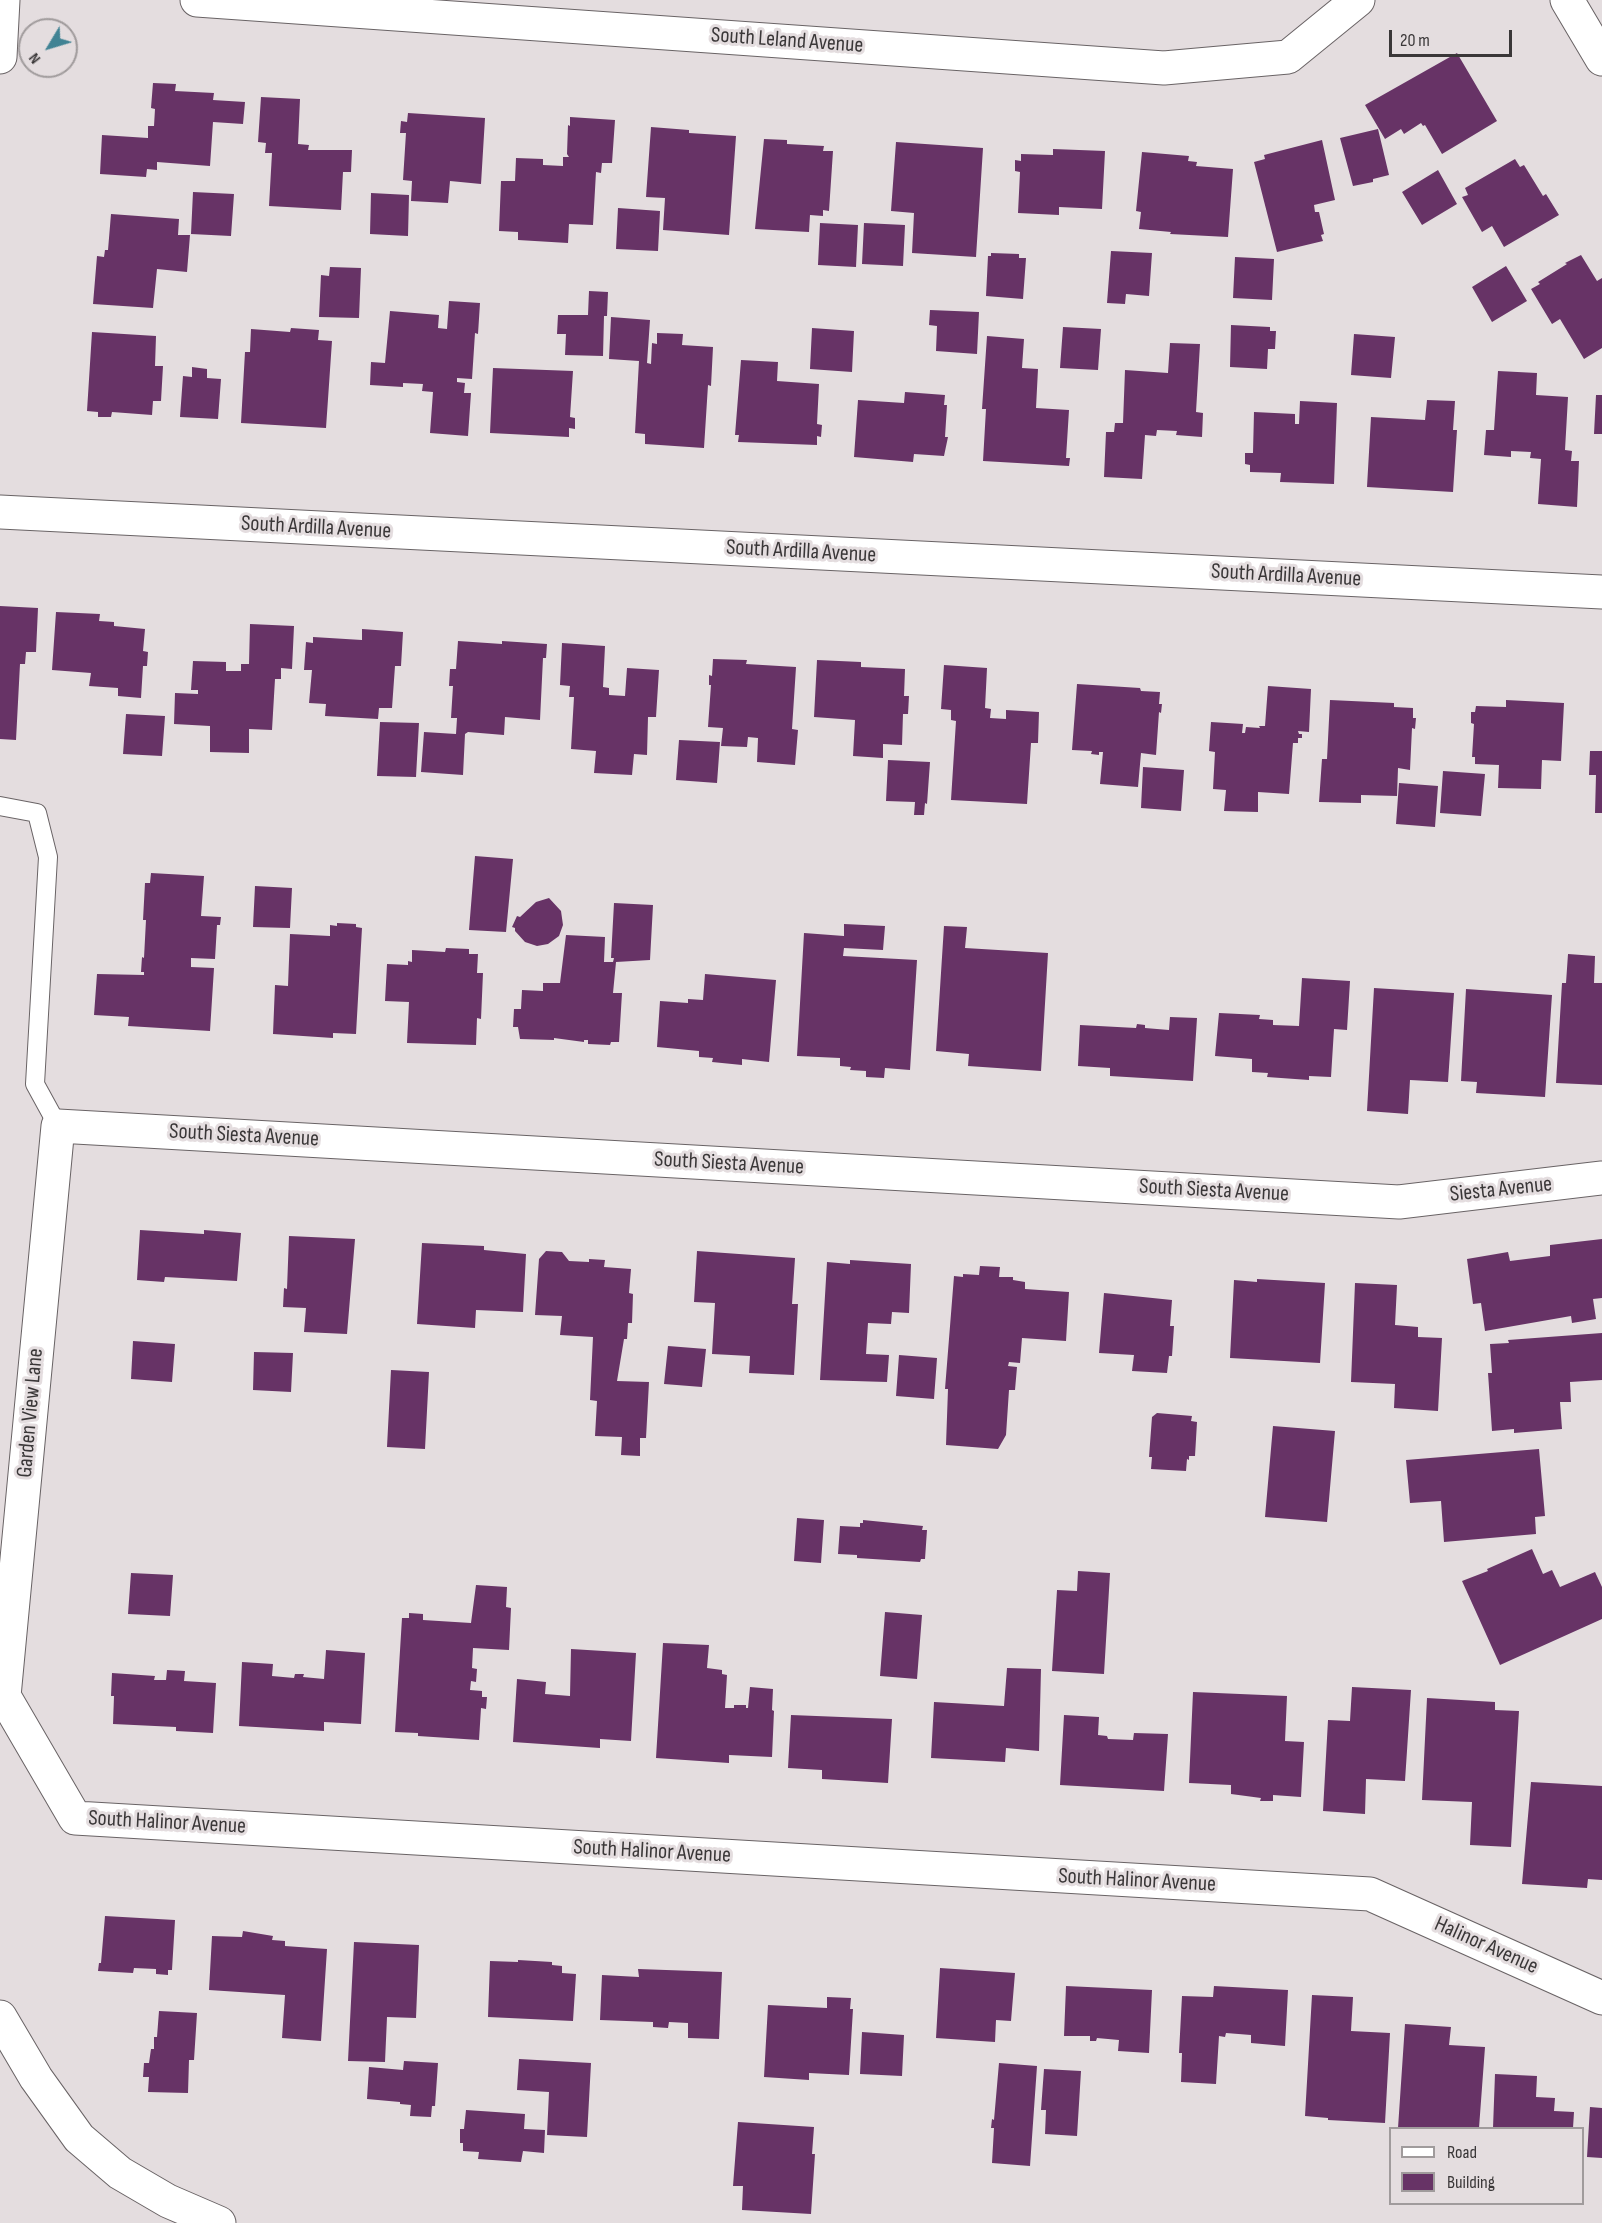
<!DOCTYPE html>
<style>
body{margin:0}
#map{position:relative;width:1602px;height:2223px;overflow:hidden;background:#e4dddf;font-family:"Sofia Sans Condensed",sans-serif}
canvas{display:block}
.legend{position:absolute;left:1389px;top:2127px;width:195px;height:78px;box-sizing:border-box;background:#e4dddf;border:2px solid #a09b9c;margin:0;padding:8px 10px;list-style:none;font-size:18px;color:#3a3738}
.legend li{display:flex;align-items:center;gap:12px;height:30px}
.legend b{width:30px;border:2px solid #a09b9c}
.north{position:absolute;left:18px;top:18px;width:60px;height:60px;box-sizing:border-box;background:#e4dddf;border:2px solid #a09b9c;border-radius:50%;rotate:232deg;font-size:16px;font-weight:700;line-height:24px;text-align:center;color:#3a3738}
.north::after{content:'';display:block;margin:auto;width:21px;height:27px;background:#418394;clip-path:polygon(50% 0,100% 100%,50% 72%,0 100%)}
.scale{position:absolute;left:1389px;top:30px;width:123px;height:27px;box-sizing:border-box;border:3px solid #3a3738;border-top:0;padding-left:8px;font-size:18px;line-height:21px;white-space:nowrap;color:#3a3738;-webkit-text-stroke:4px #e4dddf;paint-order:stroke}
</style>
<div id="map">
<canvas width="1602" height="2223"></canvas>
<ul class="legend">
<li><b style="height:8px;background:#fff"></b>Road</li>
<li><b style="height:16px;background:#673366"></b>Building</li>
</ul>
<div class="north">N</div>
<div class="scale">20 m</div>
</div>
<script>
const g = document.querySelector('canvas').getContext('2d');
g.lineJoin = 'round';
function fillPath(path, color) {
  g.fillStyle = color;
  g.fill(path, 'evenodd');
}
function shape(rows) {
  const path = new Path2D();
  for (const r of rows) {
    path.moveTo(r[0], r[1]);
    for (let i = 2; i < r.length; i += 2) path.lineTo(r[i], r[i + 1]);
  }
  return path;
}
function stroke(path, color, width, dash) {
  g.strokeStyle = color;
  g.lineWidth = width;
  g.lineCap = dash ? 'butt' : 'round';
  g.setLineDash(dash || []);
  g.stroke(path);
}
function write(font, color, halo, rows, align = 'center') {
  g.font = font + ' "Sofia Sans Condensed",sans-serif';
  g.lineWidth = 6;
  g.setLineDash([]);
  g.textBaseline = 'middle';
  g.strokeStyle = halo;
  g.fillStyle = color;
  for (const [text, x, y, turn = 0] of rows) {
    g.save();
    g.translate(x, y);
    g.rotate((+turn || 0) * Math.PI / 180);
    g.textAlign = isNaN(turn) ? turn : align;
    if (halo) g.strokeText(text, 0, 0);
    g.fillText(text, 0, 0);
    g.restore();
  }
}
const building = shape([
 [1457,53,1497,121,1442,154,1425,125,1423,126,1421,123,1404,134,1401,129,1385,139,1365,105],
 [153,83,176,84,175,91,214,93,213,100,245,102,243,124,213,122,210,166,157,162,157,170,147,169,146,177,100,174,102,135,148,138,148,126,154,126,155,109,151,108],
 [261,97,300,99,298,144,309,145,308,150,352,150,351,172,343,172,341,210,269,206,272,153,265,153,266,143,258,142],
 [408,113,485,118,481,184,450,181,448,203,411,201,412,181,403,180,406,133,400,133,401,121,407,122],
 [570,117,615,120,612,163,602,163,601,173,596,172,593,225,569,224,568,243,518,240,518,232,499,231,501,181,515,181,516,158,543,159,543,165,563,166,563,157,569,157,567,154,568,125,570,126],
 [651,127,689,130,689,133,736,136,729,235,663,230,665,198,646,197],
 [1378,129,1389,175,1373,179,1373,182,1353,186,1340,138],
 [764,139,787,140,787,144,824,146,823,151,833,151,829,211,823,210,823,216,810,215,809,232,755,229],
 [1322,140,1335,200,1314,205,1315,212,1319,212,1324,234,1321,235,1323,241,1277,252,1254,162,1265,159,1264,155],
 [896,142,983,148,976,257,912,253,914,213,891,211],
 [1053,149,1105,151,1102,209,1059,207,1059,215,1018,213,1020,172,1015,171,1015,160,1021,161,1021,154,1053,155],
 [1142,152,1189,156,1188,161,1197,162,1196,166,1233,169,1228,237,1170,234,1171,232,1139,229,1141,212,1136,211],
 [1515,159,1520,167,1524,165,1543,196,1546,194,1559,215,1504,247,1492,226,1482,232,1462,197,1468,195,1465,188],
 [1438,170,1457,204,1422,225,1402,192],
 [193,192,234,194,231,236,191,234],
 [371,193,409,195,408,236,370,234],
 [618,208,660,211,658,251,616,249],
 [111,214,179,219,178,235,190,235,187,272,157,269,153,308,93,304,97,256,104,257,105,250,108,250],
 [820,223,858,225,856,267,818,265],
 [864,223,905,225,903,266,862,264],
 [1111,251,1152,253,1149,296,1126,294,1125,304,1107,303],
 [991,253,1019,254,1019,258,1026,258,1023,299,986,296,988,256,991,256],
 [1581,255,1597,281,1602,278,1602,348,1584,359,1560,319,1552,324,1531,289,1540,284,1538,282,1567,264,1565,263],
 [1235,257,1274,259,1272,300,1233,298],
 [1506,266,1527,301,1492,322,1472,287],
 [330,267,361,268,359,318,319,317,321,275,329,276],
 [589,291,608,292,607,316,604,316,603,356,565,355,566,334,557,334,558,315,588,315],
 [449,301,480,303,478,334,475,333,472,379,457,378,457,382,465,383,464,393,471,393,468,436,430,433,433,392,422,391,423,384,403,383,403,387,370,385,371,362,385,363,390,311,439,315,438,328,447,329],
 [930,310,979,312,977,354,936,351,937,326,929,325],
 [611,317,650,320,647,363,651,364,652,343,657,344,657,333,683,334,682,345,713,347,711,386,708,385,704,448,645,444,645,434,635,433,639,361,609,359],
 [1231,325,1270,327,1270,331,1276,331,1275,349,1268,349,1267,369,1230,367],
 [1063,327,1101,329,1098,370,1060,368],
 [291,328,319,330,318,340,332,341,326,428,241,423,245,352,250,352,251,329,290,332],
 [812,328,854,331,852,372,810,369],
 [92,332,156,336,155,366,163,366,161,401,153,401,152,415,112,412,111,417,98,417,98,412,87,411],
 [1354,334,1395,337,1391,378,1351,375],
 [987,336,1024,339,1022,368,1038,369,1036,408,1069,410,1066,458,1070,458,1069,466,983,461,986,409,982,409],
 [1170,343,1200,344,1196,412,1203,413,1202,437,1176,435,1177,431,1157,430,1156,436,1145,435,1142,479,1104,477,1106,432,1114,432,1115,423,1123,423,1125,370,1168,373],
 [741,360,778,362,777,381,819,384,817,424,822,425,821,437,817,436,817,445,738,442,739,435,735,435],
 [192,367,207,369,207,378,221,379,218,419,180,417,183,376,192,377],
 [493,368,573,371,570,417,575,418,575,429,569,428,569,437,490,433],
 [1498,371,1537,373,1536,395,1568,397,1565,450,1572,451,1571,461,1579,461,1577,507,1538,504,1541,459,1530,458,1531,452,1511,451,1511,457,1484,455,1486,430,1494,430],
 [905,392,945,395,944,405,947,405,945,437,948,437,944,456,914,454,913,462,854,457,858,400,904,403],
 [1596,395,1602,395,1602,434,1594,434],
 [1427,400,1455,401,1453,430,1457,430,1453,492,1367,487,1371,417,1425,420],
 [1300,401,1337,403,1334,484,1280,482,1281,473,1250,472,1250,465,1245,464,1245,453,1253,453,1254,412,1295,414,1295,424,1299,424],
 [0,606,38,608,36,652,26,652,25,664,20,664,16,740,0,739],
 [56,612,100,614,99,621,114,622,114,626,145,629,143,651,148,652,147,666,143,666,141,698,118,696,118,688,89,686,91,673,52,670],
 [250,624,294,626,292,669,281,668,281,679,275,679,272,730,249,729,249,753,210,752,210,726,174,724,175,693,198,694,198,690,191,690,193,661,226,662,226,671,241,671,241,664,249,664],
 [362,629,403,632,401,666,395,666,392,708,379,708,378,719,325,716,326,704,309,703,312,670,304,670,306,642,313,643,313,637,362,640],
 [458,641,502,644,502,641,547,644,546,658,543,658,540,720,505,717,504,735,468,732,465,734,463,775,421,772,424,732,456,734,457,718,451,718,453,686,449,686,450,669,456,669],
 [562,643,605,646,603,687,609,688,609,695,625,696,627,668,659,670,656,717,648,717,647,755,634,754,632,775,594,773,596,751,571,749,574,697,569,697,570,686,560,685],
 [713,659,747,660,746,664,796,667,792,729,798,730,795,765,757,762,758,738,748,737,747,747,721,746,723,728,708,727,711,685,709,685,709,675,712,676],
 [817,660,861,662,861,667,905,669,904,696,909,696,908,714,903,714,902,745,883,744,883,758,853,756,855,720,814,717],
 [944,665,987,668,985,708,991,709,990,718,1006,719,1006,710,1039,712,1038,743,1031,743,1027,804,951,800,956,721,951,720,951,710,941,709],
 [1077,684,1140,688,1141,691,1160,692,1159,704,1162,704,1161,713,1159,712,1156,755,1141,753,1138,787,1100,784,1103,752,1099,752,1099,755,1091,754,1092,751,1072,750],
 [1268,686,1311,689,1309,732,1298,731,1299,734,1302,734,1302,738,1298,738,1298,743,1293,743,1289,794,1258,792,1258,812,1224,811,1226,790,1213,789,1215,752,1209,751,1211,722,1243,724,1242,733,1245,733,1246,727,1260,728,1259,726,1265,726],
 [1330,700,1394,703,1394,707,1413,708,1413,718,1416,718,1415,729,1412,728,1410,770,1398,768,1397,796,1361,795,1361,803,1319,802,1322,759,1327,759],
 [1506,700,1564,703,1561,761,1542,760,1541,789,1498,788,1499,765,1475,764,1475,757,1472,757,1474,724,1471,723,1471,712,1475,712,1476,706,1506,707],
 [126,714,165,716,162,756,123,754],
 [380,722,419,723,416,777,377,776],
 [679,740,720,742,717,783,676,780],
 [1590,751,1602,751,1602,813,1595,813,1596,775,1589,775],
 [888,760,930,762,927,804,925,803,924,815,914,815,915,802,886,801],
 [1143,767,1184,770,1181,811,1141,808],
 [1443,771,1485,774,1481,816,1440,813],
 [1399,783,1438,786,1435,827,1396,824],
 [475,856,513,859,506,932,469,930],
 [151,873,204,876,201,916,221,917,220,925,217,925,215,959,191,958,191,967,214,968,210,1031,128,1026,129,1017,94,1015,97,974,144,975,144,972,141,972,142,957,144,958,146,920,143,920,145,883,150,883],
 [255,886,292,888,290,928,253,927],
 [549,898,561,911,563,925,559,936,548,944,537,946,525,942,515,931,515,928,512,927,517,916,520,917,536,902],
 [614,903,653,905,650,960,616,962,613,993,622,993,619,1042,611,1042,610,1045,588,1044,588,1040,584,1040,584,1042,554,1038,554,1040,520,1039,518,1027,513,1027,514,1009,521,1009,522,990,543,991,543,983,560,983,566,935,605,937,604,962,613,962,614,958,611,958],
 [337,923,356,924,356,927,362,928,356,1034,333,1033,333,1038,273,1034,275,985,288,986,290,934,330,936,330,925,337,926],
 [844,924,885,926,883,950,844,948,843,956,917,960,910,1070,885,1068,884,1078,866,1077,866,1071,850,1070,851,1067,840,1066,840,1058,797,1056,804,933,844,936],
 [944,926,967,927,965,948,1048,953,1041,1071,968,1066,969,1054,936,1051],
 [446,948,469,949,469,954,478,954,477,973,483,973,481,1019,477,1018,476,1045,407,1043,409,1002,385,1001,387,964,408,965,408,961,412,962,412,950,445,952],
 [1568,954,1595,956,1594,983,1602,983,1602,1085,1556,1083,1562,983,1566,983],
 [705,974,776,980,769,1062,742,1059,742,1065,712,1062,713,1058,699,1057,699,1051,657,1047,660,1001,688,1003,688,999,703,1000],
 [1302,978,1350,981,1347,1030,1334,1029,1331,1077,1309,1076,1309,1080,1267,1077,1268,1073,1252,1072,1252,1059,1215,1056,1219,1013,1260,1015,1259,1019,1273,1020,1273,1025,1299,1026],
 [1374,988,1454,993,1448,1082,1410,1080,1408,1114,1367,1111],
 [1466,989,1552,995,1545,1097,1476,1093,1477,1082,1461,1081],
 [1170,1017,1197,1018,1193,1081,1110,1076,1110,1068,1078,1066,1080,1025,1136,1028,1137,1024,1145,1025,1145,1028,1169,1030],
 [140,1230,204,1234,204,1230,241,1233,237,1281,165,1277,164,1282,137,1280],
 [289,1236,355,1239,347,1334,304,1332,306,1308,283,1307,284,1288,287,1289],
 [1602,1239,1602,1298,1593,1299,1596,1319,1572,1323,1571,1316,1485,1331,1481,1303,1473,1304,1467,1259,1508,1252,1510,1261,1550,1256,1550,1245],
 [422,1243,484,1246,484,1250,526,1254,523,1312,476,1310,475,1328,417,1324],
 [546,1251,562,1252,569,1261,589,1262,589,1259,605,1260,604,1267,631,1269,629,1293,633,1294,632,1323,628,1323,627,1339,624,1339,617,1381,649,1382,646,1438,640,1438,640,1456,621,1455,622,1437,595,1436,597,1401,590,1400,593,1337,560,1335,562,1316,535,1315,539,1259],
 [697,1251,795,1258,792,1304,798,1304,794,1375,749,1373,750,1356,712,1354,715,1303,694,1302],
 [850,1260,911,1264,909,1313,892,1312,891,1324,868,1323,866,1354,889,1355,887,1382,820,1380,827,1262,850,1264],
 [980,1266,1000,1267,999,1277,1013,1277,1013,1280,1025,1282,1025,1289,1069,1292,1066,1341,1022,1338,1020,1363,1009,1362,1008,1366,1017,1367,1015,1390,1009,1390,1006,1435,998,1449,946,1445,948,1389,945,1389,954,1276,963,1277,963,1274,979,1275],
 [1257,1279,1325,1283,1320,1363,1230,1358,1234,1280,1257,1282],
 [1355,1283,1397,1285,1395,1325,1418,1327,1418,1337,1442,1338,1438,1411,1394,1408,1395,1384,1351,1382],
 [1104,1293,1172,1300,1170,1326,1174,1326,1172,1356,1169,1356,1167,1373,1132,1371,1134,1355,1099,1353],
 [1602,1333,1602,1380,1570,1382,1571,1402,1560,1402,1562,1429,1514,1433,1514,1429,1492,1431,1488,1373,1492,1373,1490,1344,1509,1343,1508,1340],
 [133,1341,175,1344,172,1382,131,1379],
 [668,1346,706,1349,702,1387,664,1384],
 [254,1352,293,1353,291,1392,253,1390],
 [899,1355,937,1358,934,1399,896,1396],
 [391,1370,429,1372,425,1449,387,1447],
 [1157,1413,1192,1416,1191,1421,1197,1422,1195,1456,1189,1456,1189,1460,1187,1459,1186,1471,1151,1469,1152,1457,1149,1457,1152,1417],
 [1273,1426,1335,1431,1327,1522,1265,1517],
 [1539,1449,1545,1516,1535,1517,1536,1534,1444,1542,1441,1501,1410,1503,1406,1460],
 [797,1518,824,1520,821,1563,794,1561],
 [863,1520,923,1526,922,1530,927,1530,925,1559,921,1559,920,1562,857,1558,857,1555,838,1554,840,1526,860,1527,860,1523,863,1523],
 [1532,1549,1543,1574,1552,1570,1560,1587,1595,1572,1602,1587,1602,1619,1500,1665,1462,1581,1488,1571,1487,1569],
 [1078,1571,1110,1573,1104,1674,1052,1671,1057,1590,1077,1591],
 [131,1573,173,1575,170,1616,128,1614],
 [476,1585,507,1587,506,1607,511,1608,509,1650,473,1648,472,1668,477,1669,476,1682,471,1681,470,1690,482,1691,482,1697,487,1697,486,1709,481,1708,479,1740,418,1736,418,1733,395,1732,402,1618,409,1618,409,1613,423,1614,423,1620,471,1623],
 [885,1612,922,1615,917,1679,880,1676],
 [663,1643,709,1645,707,1668,722,1670,722,1674,727,1675,725,1708,734,1708,734,1705,746,1705,746,1708,748,1708,750,1687,773,1689,772,1710,774,1711,772,1757,729,1755,729,1763,656,1758],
 [571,1649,636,1653,631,1741,600,1739,600,1748,513,1742,517,1679,546,1682,545,1694,570,1696],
 [326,1650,365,1653,361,1724,324,1722,324,1731,239,1726,242,1662,273,1664,272,1676,294,1678,295,1674,304,1674,303,1677,324,1679],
 [1007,1668,1041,1669,1039,1751,1006,1748,1005,1762,931,1758,934,1702,1004,1706],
 [167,1670,185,1671,184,1681,216,1683,213,1733,176,1731,176,1727,113,1724,114,1696,111,1696,112,1673,155,1676,154,1680,166,1680],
 [1352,1687,1411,1690,1405,1781,1366,1779,1365,1814,1323,1811,1328,1720,1350,1721],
 [1193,1692,1287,1696,1285,1741,1304,1742,1301,1797,1273,1795,1273,1801,1260,1801,1261,1798,1231,1794,1231,1785,1189,1783],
 [1427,1698,1495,1702,1495,1710,1519,1711,1511,1847,1470,1845,1472,1802,1422,1800],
 [791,1715,892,1719,888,1783,822,1779,822,1770,788,1768],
 [1064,1715,1099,1717,1098,1735,1107,1736,1108,1739,1133,1740,1134,1733,1168,1734,1164,1791,1060,1785],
 [1531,1782,1602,1786,1602,1880,1588,1879,1587,1888,1522,1884],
 [105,1916,175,1920,172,1970,168,1970,168,1975,156,1974,156,1969,134,1968,133,1973,98,1971,99,1963,101,1963],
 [243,1931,273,1936,272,1940,285,1941,285,1946,327,1949,321,2041,282,2038,285,1995,209,1990,212,1936,242,1937],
 [354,1942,419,1945,416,2018,387,2017,385,2062,348,2061],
 [518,1960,552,1962,552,1965,562,1966,562,1973,576,1974,573,2021,488,2017,490,1961,518,1962],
 [940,1968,1015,1973,1011,2021,996,2020,995,2042,936,2038],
 [638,1969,722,1972,719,2039,688,2038,688,2023,669,2022,668,2028,653,2027,653,2022,600,2020,602,1975,639,1977],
 [1066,1986,1152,1990,1149,2053,1118,2051,1119,2040,1097,2038,1096,2041,1090,2041,1090,2036,1064,2036],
 [1214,1986,1288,1990,1285,2046,1251,2043,1251,2035,1226,2033,1225,2037,1219,2036,1216,2084,1181,2082,1182,2053,1179,2053,1182,1996,1213,1997],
 [1312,1995,1353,1997,1351,2031,1390,2033,1385,2123,1328,2120,1328,2118,1305,2116],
 [827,1997,851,1998,850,2009,853,2009,849,2075,809,2073,809,2080,764,2077,768,2005,827,2008],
 [159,2011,197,2013,194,2060,189,2060,188,2093,148,2092,149,2077,143,2077,144,2063,149,2063,151,2049,154,2049,154,2037,157,2037],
 [1405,2024,1451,2027,1449,2045,1485,2047,1479,2128,1398,2128],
 [862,2032,904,2035,902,2076,860,2074],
 [519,2059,591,2063,587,2137,547,2135,549,2092,517,2090],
 [404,2061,438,2063,435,2106,432,2106,431,2117,410,2116,411,2105,400,2104,400,2102,367,2099,369,2067,403,2070],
 [999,2063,1037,2066,1030,2166,992,2163,994,2128,991,2128,992,2119,994,2120],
 [1044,2069,1081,2071,1077,2136,1045,2134,1046,2110,1041,2110],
 [1495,2074,1537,2076,1536,2097,1555,2098,1554,2111,1574,2112,1573,2128,1493,2128],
 [1590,2107,1602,2108,1602,2158,1587,2157],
 [466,2110,525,2114,524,2129,545,2130,544,2153,523,2151,521,2162,478,2159,479,2152,463,2151,463,2143,460,2143,460,2129,464,2129],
 [738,2122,814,2127,812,2154,815,2154,811,2214,742,2210,743,2186,733,2186]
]);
const lane = shape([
 [0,806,37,813,48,857,35,1084,58,1126]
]);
const street = shape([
 [197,0,1164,68,1288,57,1358,0],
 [1567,0,1602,59],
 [0,57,3,0],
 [0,512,1602,592],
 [4,1696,75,1818,1370,1894,1602,1998],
 [0,1698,4,1696,58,1126,1399,1202,1602,1178]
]);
const secondary = shape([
 [0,2017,36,2078,79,2138,120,2173,168,2201,219,2223]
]);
const streetNames = [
 ["South Leland Avenue",787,41,4],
 ["South Ardilla Avenue",316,528,3],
 ["South Ardilla Avenue",801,552,3],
 ["South Ardilla Avenue",1286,576,3],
 ["South Siesta Avenue",244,1136,3],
 ["South Siesta Avenue",729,1164,3],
 ["Siesta Avenue",1501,1190,-6],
 ["South Siesta Avenue",1214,1191,3],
 ["Garden View Lane",31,1413,-85],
 ["South Halinor Avenue",167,1823,3],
 ["South Halinor Avenue",652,1852,3],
 ["South Halinor Avenue",1137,1881,3],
 ["Halinor Avenue",1486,1946,24]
];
fillPath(building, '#673366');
stroke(lane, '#696365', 20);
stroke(street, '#696365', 35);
stroke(secondary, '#696365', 35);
stroke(lane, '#fff', 18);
stroke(street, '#fff', 33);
stroke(secondary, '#fff', 33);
write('22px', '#3a3738', '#e4dddf', streetNames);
</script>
